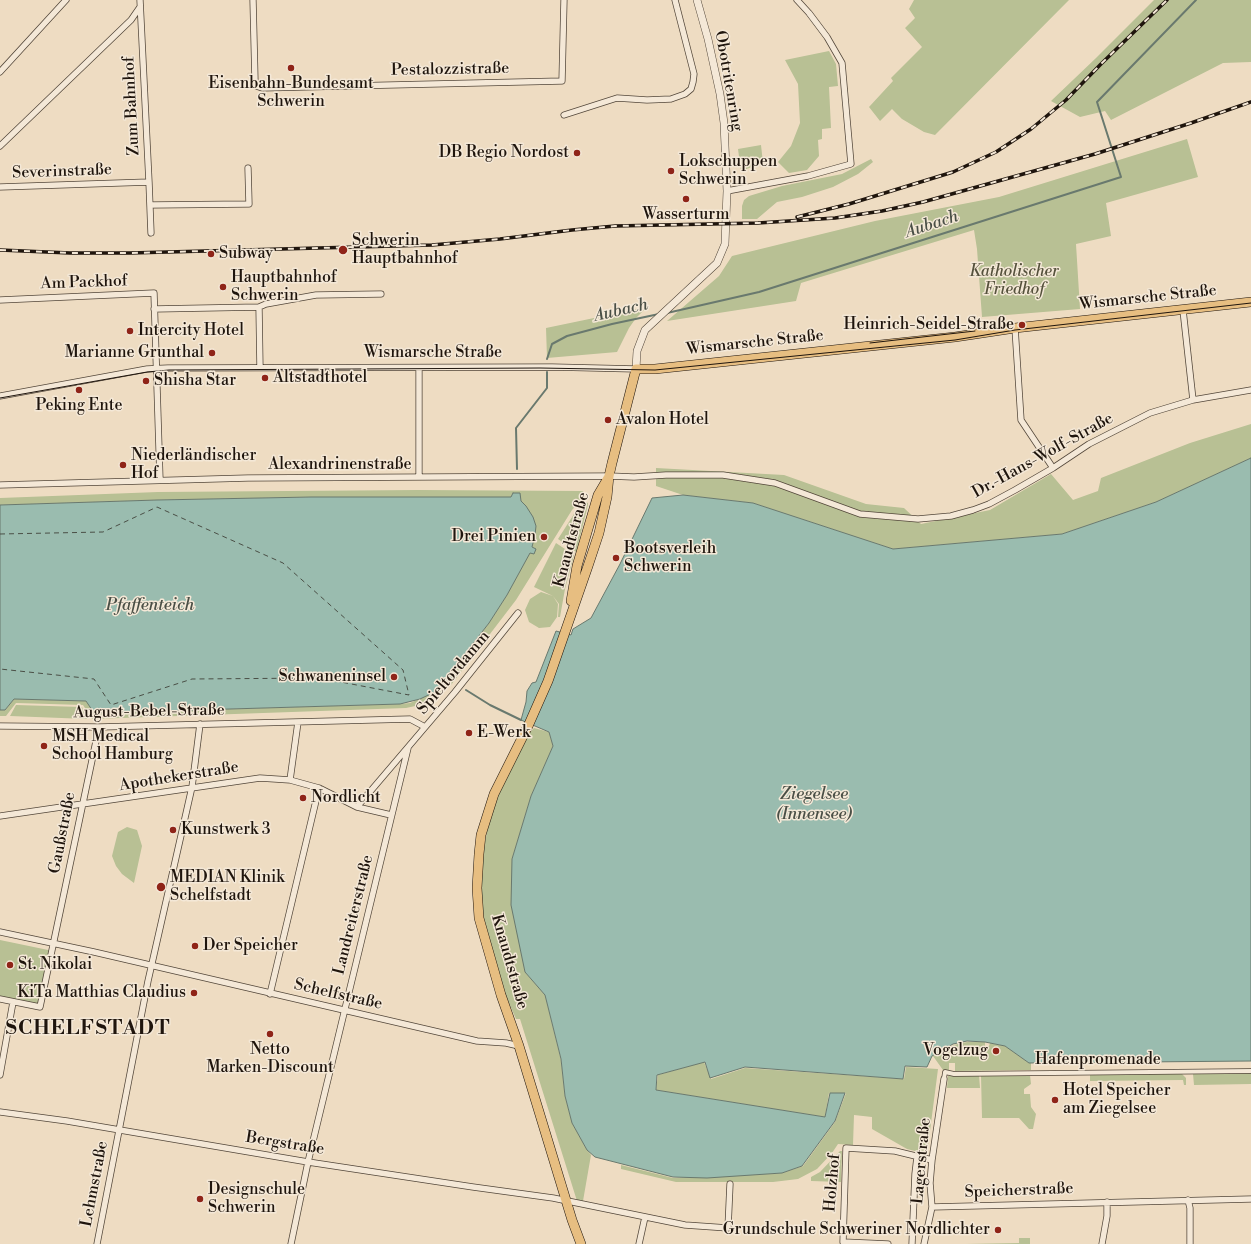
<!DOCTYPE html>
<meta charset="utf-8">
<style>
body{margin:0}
canvas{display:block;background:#eedcc2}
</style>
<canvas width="1251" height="1244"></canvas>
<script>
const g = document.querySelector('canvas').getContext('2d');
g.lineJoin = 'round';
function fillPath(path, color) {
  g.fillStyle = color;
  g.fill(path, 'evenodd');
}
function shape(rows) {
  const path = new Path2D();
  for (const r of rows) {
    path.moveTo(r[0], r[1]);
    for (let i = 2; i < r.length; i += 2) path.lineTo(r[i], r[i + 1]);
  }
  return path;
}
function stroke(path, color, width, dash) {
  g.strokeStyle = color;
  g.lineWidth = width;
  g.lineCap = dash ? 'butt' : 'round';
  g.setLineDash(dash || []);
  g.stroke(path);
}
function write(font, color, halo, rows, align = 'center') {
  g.font = font + ' "Libre Bodoni",serif';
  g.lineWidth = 3;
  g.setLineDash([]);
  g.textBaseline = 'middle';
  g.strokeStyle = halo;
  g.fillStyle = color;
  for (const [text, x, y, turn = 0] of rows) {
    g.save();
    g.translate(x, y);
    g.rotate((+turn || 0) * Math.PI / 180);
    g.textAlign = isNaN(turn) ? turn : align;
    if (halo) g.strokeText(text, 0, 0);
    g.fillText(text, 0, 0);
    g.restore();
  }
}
const green = shape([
 [914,0,1069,0,935,135,924,132,902,119,892,109,880,121,869,107,893,81,891,78,922,47,905,28,915,18,909,9],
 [1154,0,1251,0,1251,62,1223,63,1111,120,1105,111,1080,117,1051,101,1096,58],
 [829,51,836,64,838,86,829,87,831,128,822,129,822,139,818,140,819,156,807,170,789,173,778,162,791,146,800,123,798,84,785,60],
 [1187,139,1198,177,1106,203,1111,236,1076,244,1080,309,982,317,977,249,974,230,801,283,796,301,667,321,719,276,732,256,875,221,999,197],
 [761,145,763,163,741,171,738,149],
 [871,159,873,162,858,174,833,187,802,197,777,202,757,219,742,219,742,206,744,200,749,196,782,186,842,174],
 [647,307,636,318,629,328,617,352,547,358,546,328],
 [1251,424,1251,458,1156,502,1062,534,893,549,753,503,683,495,656,486,656,468,784,475,866,504,904,508,921,524,990,510,1051,474,1073,500,1098,491,1101,478,1190,443],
 [418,490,583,491,585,496,572,510,516,600,451,685,434,700,420,705,406,708,92,719,83,705,16,703,6,716,0,716,0,710,5,710,14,699,86,701,94,713,400,704,410,703,439,690,489,623,507,595,530,552,534,554,532,547,535,535,526,506,521,501,519,493,513,493,512,497,311,497,157,500,0,505,0,498,158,492],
 [585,502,588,503,588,505,576,552,558,539,574,514],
 [556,543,574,555,565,589,560,617,558,617,559,604,553,596,534,587],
 [541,592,553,596,558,604,557,617,550,627,539,628,529,622,525,610,530,599],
 [16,705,82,707,87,719,10,716],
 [534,728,549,732,553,746,531,796,512,859,525,972,545,995,561,1060,565,1096,572,1123,587,1150,591,1155,583,1201,577,1201,520,1019,516,1019,505,994,489,942,484,920,481,894,483,851,490,818,499,793,527,735],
 [127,827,137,830,142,846,134,883,122,874,116,866,112,856,118,832],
 [0,940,53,951,40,1007,0,999],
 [967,1042,985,1042,985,1046,989,1046,990,1043,1005,1046,1029,1063,1031,1063,1031,1070,955,1071,955,1063,949,1063,949,1071,943,1070,933,1056,954,1045],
 [704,1062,711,1079,745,1068,904,1079,906,1067,938,1069,927,1154,907,1149,872,1129,872,1117,854,1115,853,1145,838,1144,832,1153,817,1169,798,1179,773,1182,676,1182,621,1169,621,1165,673,1178,782,1173,803,1166,835,1122,846,1093,829,1093,825,1117,656,1090,658,1075],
 [1251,1073,1251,1084,1194,1085,1193,1074],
 [1090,1074,1182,1074,1186,1078,1186,1085,1184,1085,1183,1080,1090,1081],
 [979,1075,980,1088,947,1088,948,1076],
 [981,1075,1030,1075,1031,1084,1024,1089,1024,1094,1030,1094,1031,1107,1036,1114,1033,1129,1029,1129,1019,1118,982,1118],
 [840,1151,842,1151,841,1182,811,1181,811,1177,820,1172],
 [1019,1238,1030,1238,1030,1244,965,1244,1019,1243]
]);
const water = shape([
 [1251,458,1251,1061,1029,1063,1005,1046,985,1042,967,1041,953,1044,932,1056,927,1067,905,1066,903,1079,745,1067,710,1078,705,1062,657,1075,656,1090,825,1117,830,1093,845,1093,835,1121,802,1166,782,1173,707,1178,673,1177,595,1157,587,1150,572,1123,565,1096,561,1059,545,995,525,972,511,905,512,859,531,796,553,746,549,732,521,720,526,702,527,691,532,683,536,682,556,631,571,635,573,629,591,618,620,564,652,498,683,495,753,503,893,549,1062,534,1156,502,1251,458],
 [513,493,520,493,521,501,526,506,533,517,536,526,535,535,532,547,536,549,534,554,530,553,507,595,489,623,454,668,457,672,454,676,439,690,420,699,400,704,94,713,86,701,14,699,5,710,0,710,0,505,157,500,311,497,511,497,513,493]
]);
const stream = shape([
 [667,313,759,292,1121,177,1097,102,1196,0],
 [547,359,552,344,567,336,612,324,659,314],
 [517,469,516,428,547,388,547,372],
 [466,690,490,705,521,720]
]);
const ferry = shape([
 [0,534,103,532,157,507,283,563,403,670,409,695,320,678,192,679,111,705,94,679,0,669]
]);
const pedestrian = shape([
 [944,1079,945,1072,954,1074,1251,1071]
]);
const minor = shape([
 [140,0,149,182,151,233],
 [253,0,255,80,256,86,262,88,562,81,564,0],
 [0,72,66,0],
 [564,115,617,98,647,100,671,99,685,94,691,89,693,82,694,74,675,0],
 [0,146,131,20,140,7],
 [0,187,149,182],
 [727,191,808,176,851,164,842,63,827,37,809,13,797,0],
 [150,205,249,204,248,168],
 [0,300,154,293,160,480],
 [259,307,266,304,316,295,381,294],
 [154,309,259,307,260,368],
 [1183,310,1193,400],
 [1015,328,1021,420,1053,468],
 [0,396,147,369,168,368,552,367,636,369],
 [419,477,419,368],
 [0,485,248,478,609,476,634,477,666,475,723,475,775,483,860,514,918,519,951,516,973,510,989,504,1015,490,1053,468,1089,444,1150,413,1193,400,1251,390],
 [0,726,99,727,410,719,425,727],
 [290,780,298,722],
 [357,807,455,692,518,613],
 [0,816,260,778,290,780,319,788,357,807,391,815],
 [0,932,94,952,477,1041,506,1043,519,1046],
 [270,994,319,788],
 [0,999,40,1007,99,727],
 [0,1075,13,1002],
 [0,1112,67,1121,308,1162,473,1187,553,1198,685,1225,728,1228,730,1184],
 [1188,1200,1190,1208,1190,1244],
 [932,1207,1251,1199],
 [97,1244,148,981,192,787,200,724],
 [291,1244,308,1162,408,748],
 [639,1244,645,1217],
 [888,1244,843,1242,846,1148,895,1151,932,1160],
 [912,1244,915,1174,917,1157],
 [924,1244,932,1207,930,1183,932,1160,944,1079],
 [1102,1244,1107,1216,1107,1202]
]);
const tertiary = shape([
 [636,369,637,351,645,330,717,263,725,244,727,191,724,123,720,94,708,39,697,0]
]);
const primary = shape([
 [571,601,577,566,598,495,608,478],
 [581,1244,572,1220,519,1046,501,995,479,918,477,888,479,854,481,835,494,794,529,724,548,681,588,566,599,533,607,497,609,476,612,463,636,369,655,369,955,337,1015,328,1251,302]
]);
const tram = shape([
 [870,343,975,331],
 [0,398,147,372,169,370,540,368,655,370,955,340,1015,330,1251,303]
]);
const rail = shape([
 [797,217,849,204,953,172,996,152,1031,129,1066,100,1101,64,1167,0],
 [0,250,70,253,130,253,432,245,500,239,572,230,615,226,758,223,835,218,882,211,923,202,1095,154,1191,123,1251,102]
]);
const markers = [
 [291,68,4,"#8f2418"],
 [577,153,4,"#8f2418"],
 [671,171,4,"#8f2418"],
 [686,199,4,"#8f2418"],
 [343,250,5,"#8f2418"],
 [211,254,4,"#8f2418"],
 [223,287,4,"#8f2418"],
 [1022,325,4,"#8f2418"],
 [130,331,4,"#8f2418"],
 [212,353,4,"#8f2418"],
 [265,378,4,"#8f2418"],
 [146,381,4,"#8f2418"],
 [79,390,4,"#8f2418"],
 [608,420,4,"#8f2418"],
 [123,465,4,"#8f2418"],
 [544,537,4,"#8f2418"],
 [616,558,4,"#8f2418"],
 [394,677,4,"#8f2418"],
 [469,733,4,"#8f2418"],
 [44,746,4,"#8f2418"],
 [303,798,4,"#8f2418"],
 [173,830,4,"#8f2418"],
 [161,887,5,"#8f2418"],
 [195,946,4,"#8f2418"],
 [10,965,4,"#8f2418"],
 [194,993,4,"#8f2418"],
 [270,1034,4,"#8f2418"],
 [996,1051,4,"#8f2418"],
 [1055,1100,4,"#8f2418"],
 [200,1199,4,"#8f2418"],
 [998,1230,4,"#8f2418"]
];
const streetNames = [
 ["Pestalozzistraße",450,70,-1],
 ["Obotritenring",728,81,80],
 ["Zum Bahnhof",132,106,-93],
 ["Severinstraße",62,172,-2],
 ["Am Packhof",84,283,-2],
 ["Wismarsche Straße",1148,298,-6],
 ["Wismarsche Straße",755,343,-6],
 ["Wismarsche Straße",433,353],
 ["Dr.-Hans-Wolf-Straße",1043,456,-29],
 ["Alexandrinenstraße",340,465],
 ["Knaudtstraße",572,540,-75],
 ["Spieltordamm",454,673,-50],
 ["August-Bebel-Straße",149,712,-1],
 ["Apothekerstraße",179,777,-9],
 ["Gaußstraße",63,833,-79],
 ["Landreiterstraße",354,915,-76],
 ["Knaudtstraße",509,962,74],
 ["Schelfstraße",338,995,13],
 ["Hafenpromenade",1098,1060],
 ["Bergstraße",285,1144,9],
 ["Lagerstraße",922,1161,-85],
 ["Holzhof",833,1183,-85],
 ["Lehmstraße",95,1184,-79],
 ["Speicherstraße",1019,1191,-2]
];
const poiNames = [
 ["Eisenbahn-Bundesamt",291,84,"center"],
 ["Schwerin",291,102,"center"],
 ["DB Regio Nordost",569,153,"right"],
 ["Lokschuppen",679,162],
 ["Schwerin",679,180],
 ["Wasserturm",686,215,"center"],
 ["Schwerin",352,241],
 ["Hauptbahnhof",352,259],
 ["Subway",219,254],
 ["Hauptbahnhof",231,278],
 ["Schwerin",231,296],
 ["Heinrich-Seidel-Straße",1014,325,"right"],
 ["Intercity Hotel",138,331],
 ["Marianne Grunthal",204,353,"right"],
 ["Altstadthotel",273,378],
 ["Shisha Star",154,381],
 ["Peking Ente",79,406,"center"],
 ["Avalon Hotel",616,420],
 ["Niederländischer",131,456],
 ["Hof",131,474],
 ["Drei Pinien",536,537,"right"],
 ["Bootsverleih",624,549],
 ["Schwerin",624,567],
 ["Schwaneninsel",386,677,"right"],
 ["E-Werk",477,733],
 ["MSH Medical",52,737],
 ["School Hamburg",52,755],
 ["Nordlicht",311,798],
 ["Kunstwerk 3",181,830],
 ["MEDIAN Klinik",170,878],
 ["Schelfstadt",170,896],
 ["Der Speicher",203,946],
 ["St. Nikolai",18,965],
 ["KiTa Matthias Claudius",186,993,"right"],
 ["Netto",270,1050,"center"],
 ["Marken-Discount",270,1068,"center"],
 ["Vogelzug",988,1051,"right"],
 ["Hotel Speicher",1063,1091],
 ["am Ziegelsee",1063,1109],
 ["Designschule",208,1190],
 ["Schwerin",208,1208],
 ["Grundschule Schweriner Nordlichter",990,1230,"right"]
];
const parkNames = [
 ["Katholischer",1014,272],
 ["Friedhof",1014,290]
];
const waterNames = [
 ["Aubach",932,225,-18],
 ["Aubach",621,311,-13],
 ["Pfaffenteich",150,606],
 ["Ziegelsee",814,795],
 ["(Innensee)",814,815]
];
const districtNames = [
 ["SCHELFSTADT",88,1029]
];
fillPath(green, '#b8c094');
fillPath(water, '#9abcaf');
stroke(water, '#69796e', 1);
stroke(stream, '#69796e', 2);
stroke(ferry, '#4a4f46', 1, [5, 4]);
stroke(pedestrian, '#53473a', 5.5);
stroke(minor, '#53473a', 7);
stroke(tertiary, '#53473a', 8);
stroke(primary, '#1f150d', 10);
stroke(pedestrian, '#f4e8d7', 4);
stroke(minor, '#f4e8d7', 5.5);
stroke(tertiary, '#f4e8d7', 7);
stroke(primary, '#e7be81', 9);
stroke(tram, '#1f150d', 1);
stroke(rail, '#1f150d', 3.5);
stroke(rail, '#f4e8d7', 2, [6]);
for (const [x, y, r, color] of markers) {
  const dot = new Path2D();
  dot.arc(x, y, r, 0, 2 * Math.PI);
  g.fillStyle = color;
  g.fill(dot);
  stroke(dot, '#f4e8d7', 1.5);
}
write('16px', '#1f150d', '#f4e8d7', streetNames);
write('16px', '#1f150d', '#f4e8d7', poiNames, 'left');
write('italic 16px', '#55513c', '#f4e8d7', parkNames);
write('italic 17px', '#4a4f46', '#f4e8d7', waterNames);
g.letterSpacing = '1px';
write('bold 20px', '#1f150d', '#f4e8d7', districtNames);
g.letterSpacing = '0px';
</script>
